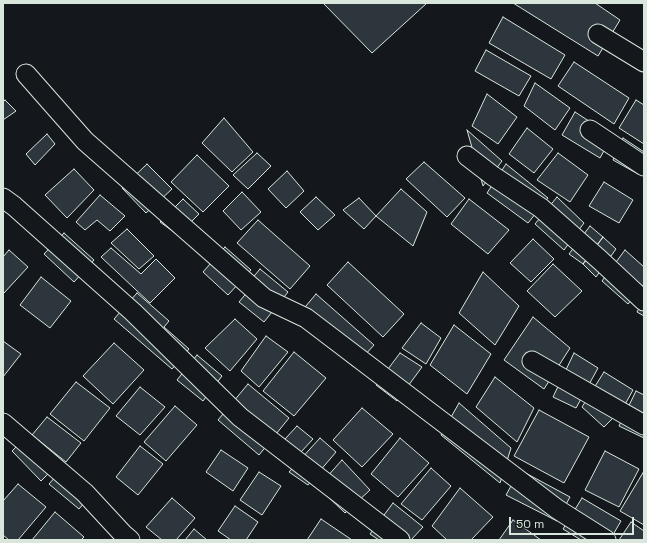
<!DOCTYPE html>
<style>
body{margin:0}
#map{position:relative;width:647px;height:543px;overflow:hidden;background:#14181c;font-family:"Space Grotesk",sans-serif}
canvas{display:block}
.frame{position:absolute;inset:0;border:4px solid #d8e6dc;pointer-events:none}
.scale{position:absolute;left:509px;top:517px;width:125px;height:18px;box-sizing:border-box;border:2px solid #d8e6dc;border-top:0;padding-left:5px;font-size:12px;line-height:14px;white-space:nowrap;color:#d8e6dc;-webkit-text-stroke:3px #14181c;paint-order:stroke}
</style>
<div id="map">
<canvas width="647" height="543"></canvas>
<div class="frame"></div>
<div class="scale">50 m</div>
</div>
<script>
const g = document.querySelector('canvas').getContext('2d');
g.lineJoin = 'round';
function fillPath(path, color) {
  g.fillStyle = color;
  g.fill(path, 'evenodd');
}
function shape(rows) {
  const path = new Path2D();
  for (const r of rows) {
    path.moveTo(r[0], r[1]);
    for (let i = 2; i < r.length; i += 2) path.lineTo(r[i], r[i + 1]);
  }
  return path;
}
function stroke(path, color, width, dash) {
  g.strokeStyle = color;
  g.lineWidth = width;
  g.lineCap = dash ? 'butt' : 'round';
  g.setLineDash(dash || []);
  g.stroke(path);
}
const building = shape([
 [323,3,427,3,372,53,323,3],
 [513,3,595,3,620,20,598,56,513,3],
 [503,17,565,55,551,79,489,43,503,17],
 [486,50,531,76,519,96,475,71,486,50],
 [574,62,629,98,614,124,558,86,574,62],
 [535,83,570,108,555,130,524,106,535,83],
 [487,94,517,117,498,144,472,126,487,94],
 [5,100,16,111,3,120,3,102,5,100],
 [636,100,644,105,644,144,619,128,636,100],
 [575,112,612,136,600,158,562,135,575,112],
 [224,118,253,152,232,172,202,143,224,118],
 [527,128,553,149,534,173,509,154,527,128],
 [467,130,502,161,483,186,467,130],
 [47,134,55,144,35,165,26,154,47,134],
 [623,138,644,152,644,162,638,174,613,160,623,138],
 [257,153,271,166,248,189,233,175,257,153],
 [558,153,588,175,570,202,537,180,558,153],
 [197,155,229,186,203,212,171,182,197,155],
 [424,162,465,198,447,217,406,179,424,162],
 [147,164,172,189,146,213,122,188,147,164],
 [506,164,548,198,528,223,487,193,506,164],
 [74,169,94,190,67,218,45,195,74,169],
 [287,171,304,191,286,208,268,189,287,171],
 [604,182,633,200,619,223,589,206,604,182],
 [401,189,427,212,413,246,376,216,401,189],
 [242,192,261,212,241,230,223,211,242,192],
 [100,195,125,216,110,231,97,220,85,230,76,222,100,195],
 [316,197,335,215,318,230,300,212,316,197],
 [557,197,584,223,564,250,535,224,557,197],
 [359,198,376,216,364,229,343,210,359,198],
 [183,199,199,214,178,235,160,222,183,199],
 [469,199,509,230,488,254,451,224,469,199],
 [258,220,310,266,290,289,237,243,258,220],
 [590,226,603,237,583,264,569,254,590,226],
 [127,229,154,256,139,269,111,243,127,229],
 [64,233,94,260,74,282,44,254,64,233],
 [603,237,616,249,596,277,583,264,603,237],
 [533,239,554,259,531,282,510,263,533,239],
 [225,247,251,270,228,295,203,272,225,247],
 [111,248,141,274,156,259,175,278,150,303,101,257,111,248],
 [9,250,28,267,4,293,3,292,3,257,9,250],
 [625,250,644,267,644,284,628,304,602,281,625,250],
 [348,262,404,314,383,337,327,285,348,262],
 [553,264,582,291,555,317,527,291,553,264],
 [260,269,288,292,264,322,239,302,254,284,250,281,260,269],
 [483,272,519,306,495,345,459,313,483,272],
 [41,277,71,301,50,328,20,305,41,277],
 [137,293,169,321,164,327,189,349,172,369,114,319,137,293],
 [316,294,374,345,354,367,295,319,316,294],
 [644,299,644,316,637,312,644,299],
 [533,317,570,348,544,389,504,360,533,317],
 [235,319,257,339,230,371,205,348,235,319],
 [421,323,441,338,426,364,402,348,421,323],
 [454,325,491,354,467,394,430,365,454,325],
 [266,336,288,352,259,387,241,371,266,336],
 [3,341,21,354,3,377,3,341],
 [114,343,144,370,113,404,83,376,114,343],
 [294,352,326,378,294,416,263,391,294,352],
 [400,353,422,367,397,401,376,385,400,353],
 [574,353,598,368,576,408,553,397,574,353],
 [197,355,222,376,203,401,177,380,197,355],
 [604,372,633,390,623,408,604,427,582,407,604,372],
 [495,377,534,408,517,442,476,407,495,377],
 [76,382,110,408,84,441,50,414,76,382],
 [248,384,289,418,259,455,218,420,248,384],
 [140,387,165,407,140,435,116,416,140,387],
 [636,391,644,395,644,438,619,426,636,391],
 [459,403,511,448,500,483,441,435,459,403],
 [175,406,197,425,166,461,144,442,175,406],
 [362,408,393,434,362,467,333,440,362,408],
 [539,410,589,437,564,483,514,456,539,410],
 [47,417,81,443,66,462,32,435,47,417],
 [297,426,313,439,289,465,274,451,297,426],
 [28,435,57,465,41,481,12,451,28,435],
 [320,438,336,452,308,485,289,472,320,438],
 [400,438,429,463,398,497,371,474,400,438],
 [140,446,163,464,138,495,116,477,140,446],
 [221,450,248,468,233,491,206,472,221,450],
 [605,451,639,469,619,507,585,490,605,451],
 [342,460,370,490,345,513,318,487,342,460],
 [66,465,95,490,79,509,49,484,66,465],
 [431,468,451,486,422,520,401,504,431,468],
 [520,470,570,497,557,521,506,495,520,470],
 [644,471,644,525,620,511,644,471],
 [259,472,281,486,262,515,240,500,259,472],
 [18,484,46,507,18,540,9,540,3,535,3,501,18,484],
 [460,488,493,517,471,540,447,540,432,526,460,488],
 [172,498,195,518,176,540,162,540,146,527,172,498],
 [582,498,621,521,610,540,581,540,563,529,582,498],
 [393,503,423,527,411,540,379,540,370,534,393,503],
 [235,506,258,522,246,540,231,540,218,531,235,506],
 [55,512,84,537,81,540,32,540,55,512],
 [321,519,352,540,307,540,321,519],
 [513,520,541,540,499,540,513,520],
 [631,522,644,531,644,540,619,540,631,522],
 [194,529,207,540,185,540,194,529]
]);
const minor = shape([
 [598,34,644,62],
 [26,74,85,141,264,298,306,318,557,509,606,540],
 [590,130,644,166],
 [467,156,493,176,541,208,600,260,644,301],
 [3,198,14,206,133,312,240,417,400,540],
 [532,361,644,425],
 [3,423,85,493,123,534,130,540]
]);
fillPath(building, '#2c363c');
stroke(building, '#d8e6dc', 1);
stroke(minor, '#d8e6dc', 21);
stroke(minor, '#14181c', 19);
</script>
